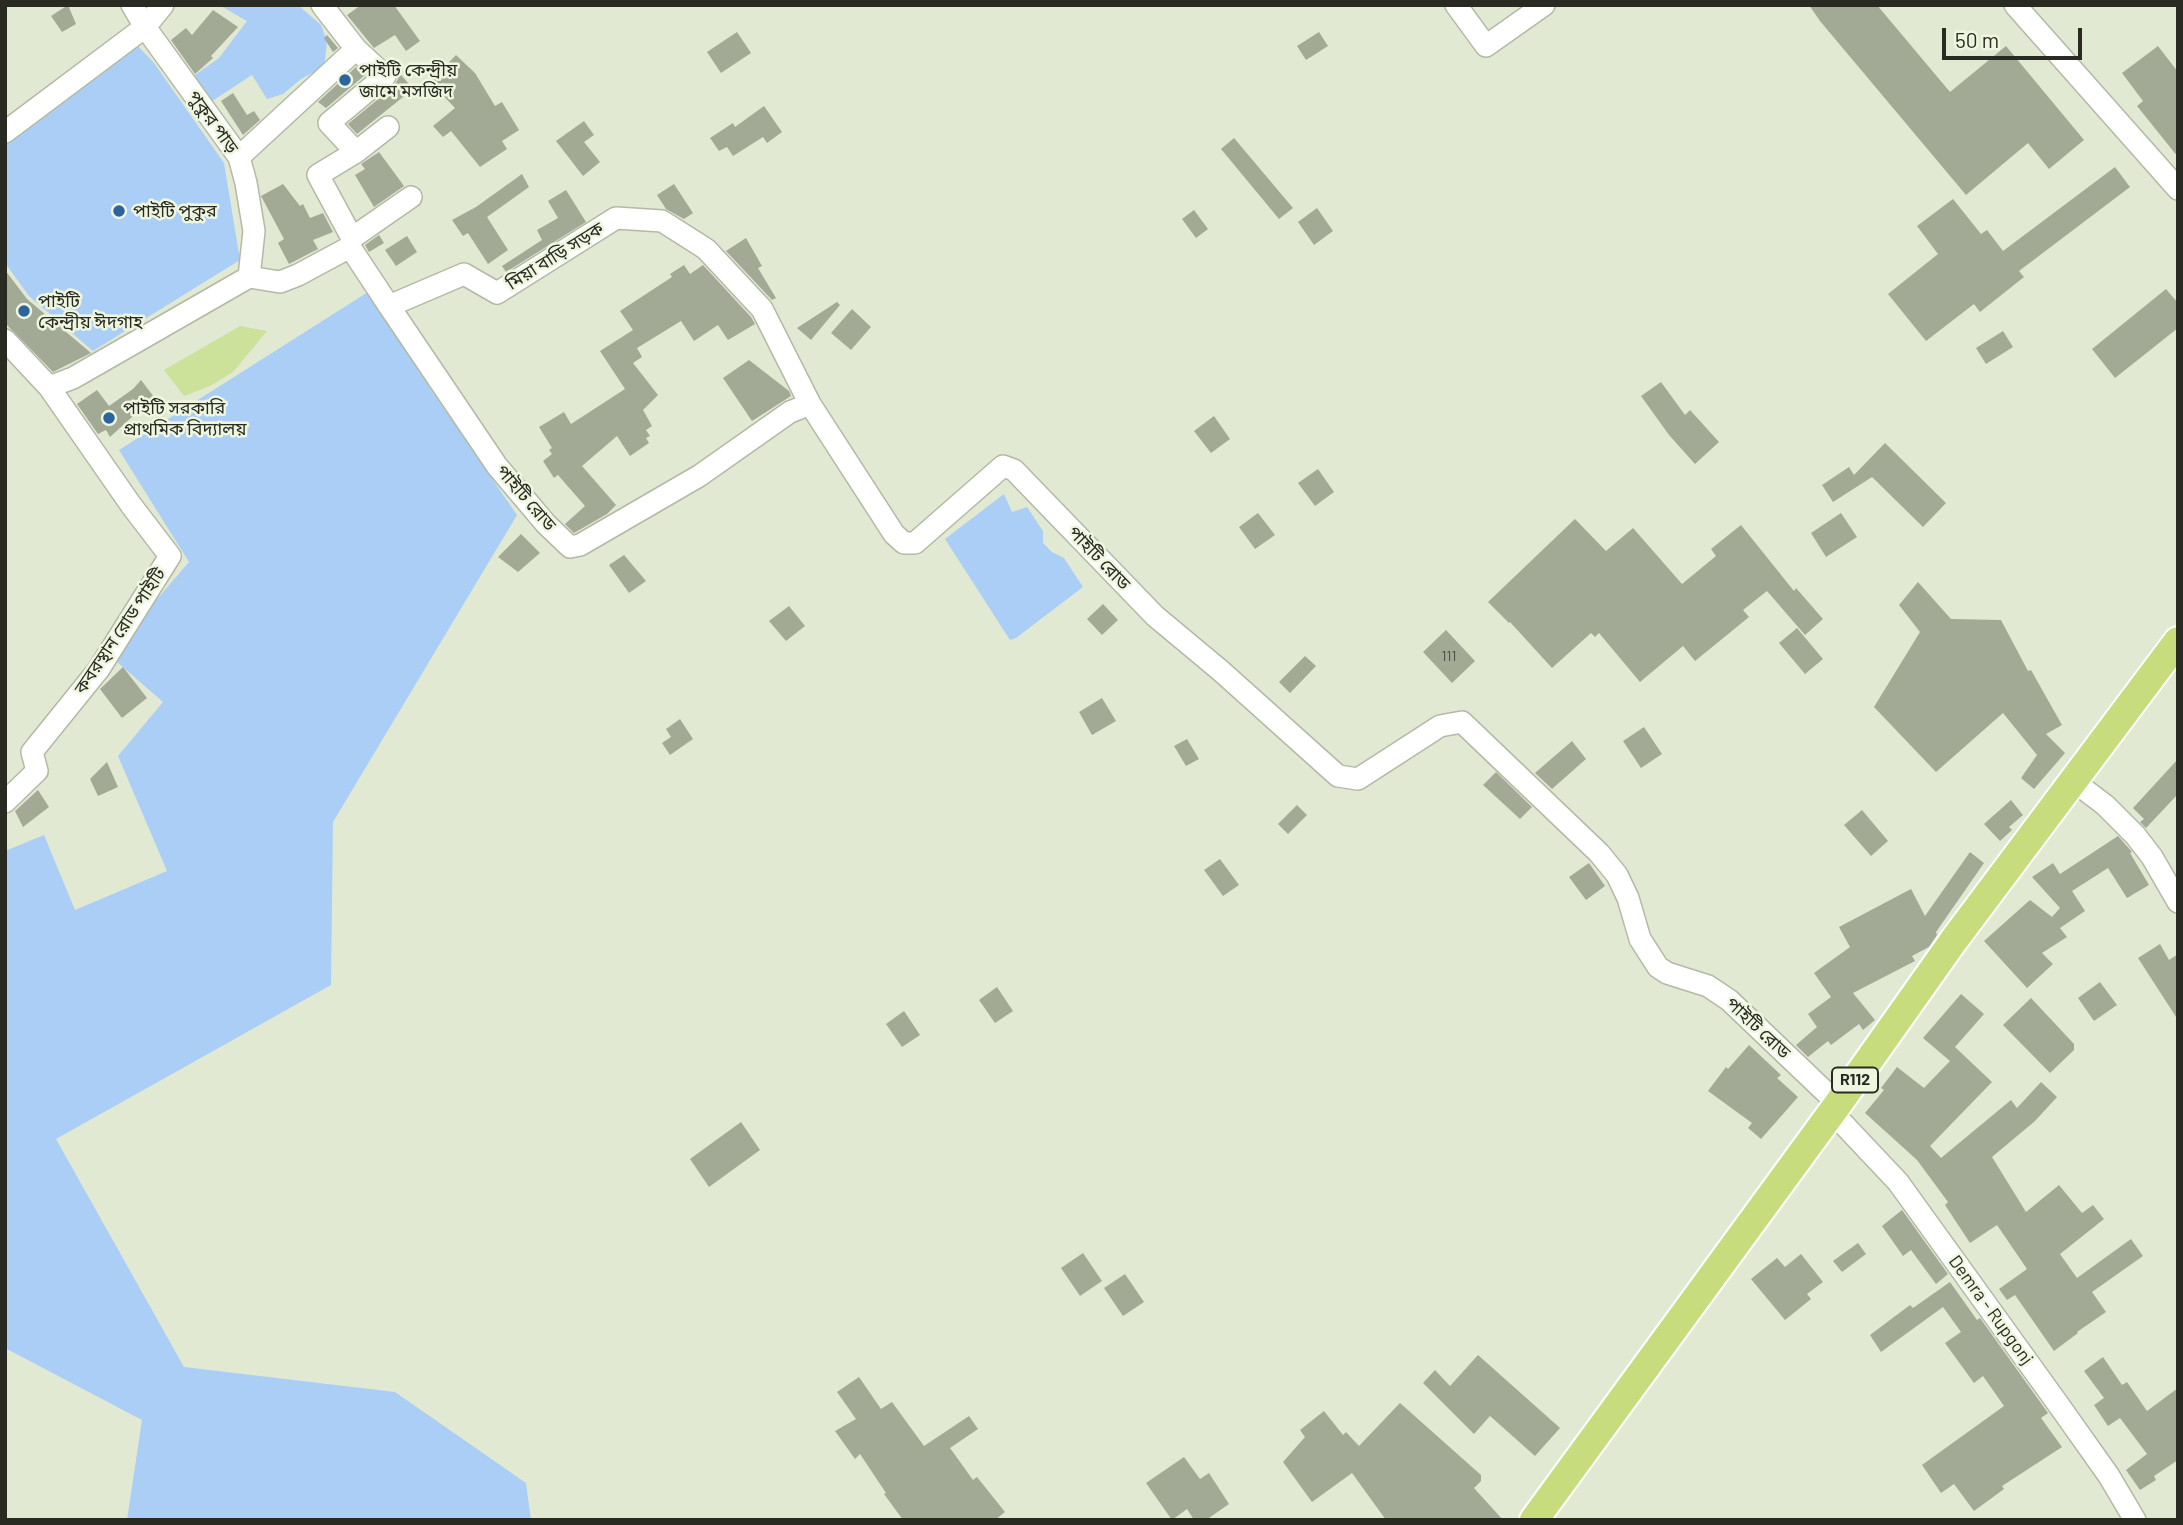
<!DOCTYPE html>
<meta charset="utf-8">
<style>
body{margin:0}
#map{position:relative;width:2183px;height:1525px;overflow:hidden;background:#e2e9d3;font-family:Barlow,sans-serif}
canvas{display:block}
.frame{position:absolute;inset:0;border:7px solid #292b23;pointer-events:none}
.scale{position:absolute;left:1942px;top:28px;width:140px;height:32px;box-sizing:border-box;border:4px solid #292b23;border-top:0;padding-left:9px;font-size:21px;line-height:24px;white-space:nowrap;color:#292b23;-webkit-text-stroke:5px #eff6e0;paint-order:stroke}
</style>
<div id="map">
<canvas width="2183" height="1525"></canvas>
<div class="frame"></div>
<div class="scale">50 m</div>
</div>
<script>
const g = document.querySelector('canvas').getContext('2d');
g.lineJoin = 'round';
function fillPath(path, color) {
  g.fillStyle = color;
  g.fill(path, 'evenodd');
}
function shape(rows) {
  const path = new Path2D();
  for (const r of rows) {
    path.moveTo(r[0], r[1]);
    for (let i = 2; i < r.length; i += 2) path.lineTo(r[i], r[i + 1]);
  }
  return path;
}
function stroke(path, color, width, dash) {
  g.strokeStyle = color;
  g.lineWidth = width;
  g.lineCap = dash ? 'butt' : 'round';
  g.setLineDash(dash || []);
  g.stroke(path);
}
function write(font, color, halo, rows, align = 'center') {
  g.font = font + ' Barlow,"Noto Sans Bengali",sans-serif';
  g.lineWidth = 5;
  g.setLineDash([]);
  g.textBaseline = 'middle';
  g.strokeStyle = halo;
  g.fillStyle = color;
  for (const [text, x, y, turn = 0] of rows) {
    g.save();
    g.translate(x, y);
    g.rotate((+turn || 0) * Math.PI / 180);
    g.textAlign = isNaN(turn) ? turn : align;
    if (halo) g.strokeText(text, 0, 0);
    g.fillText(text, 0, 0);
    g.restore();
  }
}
const green = shape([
 [240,326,267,331,233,372,210,386,184,396,164,370]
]);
const water = shape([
 [219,5,298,5,321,25,327,42,324,67,301,79,283,94,267,99,252,75,203,107,185,82,219,58,247,21],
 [136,44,154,63,224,163,240,260,93,351,29,296,5,263,5,142],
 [368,292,431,390,517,515,333,822,331,985,56,1139,184,1367,395,1392,526,1483,531,1520,127,1520,142,1420,5,1348,5,851,44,835,75,910,167,871,118,756,163,702,109,655,189,562,119,450],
 [1004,494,1012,512,1027,507,1043,531,1043,543,1052,552,1064,558,1083,587,1016,638,1010,640,945,539]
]);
const building = shape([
 [68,5,76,24,62,32,51,16],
 [361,5,394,5,420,41,406,51,395,35,374,48,347,15],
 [1809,5,1877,5,1950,92,2006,46,2084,140,2049,169,2028,143,1966,195,1820,21],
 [213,10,238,27,211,56,213,58,195,74,171,40,186,28,192,35],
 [737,32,751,53,721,73,707,52],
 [1319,32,1328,46,1306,60,1297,46],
 [327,35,338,48,333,52,324,38],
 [2158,46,2178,72,2178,157,2137,106,2143,101,2122,73],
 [456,55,475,73,495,106,502,102,519,130,502,141,507,149,480,167,451,131,443,137,433,126,455,108,430,82],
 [356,67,365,75,326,108,318,102],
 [397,70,413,89,357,134,348,124,394,86,398,79],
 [233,93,247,115,254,111,260,120,243,135,221,101],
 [764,106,782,132,767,143,763,137,733,156,727,147,719,151,710,138,733,123,735,127],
 [584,121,594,135,584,142,600,162,583,176,556,141],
 [1234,138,1293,208,1279,219,1221,149],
 [379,152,404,186,374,207,355,175,365,169,361,164],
 [2115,167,2130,187,2019,271,2024,277,1980,312,1974,304,1926,341,1888,294,1938,254,1917,226,1953,199,1981,234,1987,230,2003,251],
 [522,174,529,187,487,217,508,250,488,264,468,233,463,236,452,220,476,207],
 [283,184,300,206,303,204,310,218,323,213,333,232,313,240,318,249,289,264,278,243,284,239,261,196],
 [674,184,693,213,684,219,666,209,657,195],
 [566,190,586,222,506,272,502,266,542,240,537,230,558,218,548,201],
 [1317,208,1333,231,1314,245,1298,222],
 [1194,210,1208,229,1196,238,1182,219],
 [379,235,384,243,369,252,365,245],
 [407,236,417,252,396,266,385,250],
 [746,238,762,266,758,268,776,298,772,300,726,251],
 [684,265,690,274,703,265,751,317,755,324,728,340,718,325,694,341,681,321,637,348,642,357,633,363,658,395,643,410,652,426,646,430,650,436,646,438,649,443,630,456,617,436,582,466,616,505,607,514,574,533,565,524,585,506,558,475,554,478,543,461,552,454,549,450,552,448,539,427,564,412,571,424,625,389,600,351,633,330,620,311,672,277,670,274],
 [5,270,27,299,91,353,53,372,5,323],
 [2166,289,2178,303,2178,328,2115,378,2092,349],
 [837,302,840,305,811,340,797,328],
 [852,309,871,327,851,350,831,333],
 [2003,331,2013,347,1986,364,1976,348],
 [749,360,789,391,791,396,752,421,723,378],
 [141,380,154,397,110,437,106,430,98,434,77,404,97,390,109,406,133,389],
 [1661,382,1685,415,1690,410,1719,442,1695,464,1669,435,1641,396],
 [1214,416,1230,439,1211,453,1194,431],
 [1885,443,1946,503,1923,527,1872,477,1833,502,1822,485,1849,467,1854,475],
 [1318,469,1334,492,1315,506,1298,483],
 [1258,513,1275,535,1255,549,1239,527],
 [1841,513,1857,537,1826,557,1811,533],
 [1575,519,1606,551,1633,528,1682,584,1716,556,1711,549,1741,525,1794,591,1796,588,1823,619,1805,635,1767,591,1743,610,1749,617,1695,661,1683,646,1640,682,1599,633,1595,637,1591,633,1552,668,1510,622,1509,623,1488,602],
 [521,534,540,553,518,572,498,557],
 [624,555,646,581,629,593,609,565],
 [1918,582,1951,619,2001,620,2028,671,2031,670,2062,725,2046,734,2065,753,2034,789,2021,778,2037,755,2003,713,1936,772,1874,707,1920,632,1899,605],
 [1103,604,1118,620,1102,635,1087,619],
 [789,606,805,626,786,641,769,621],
 [1797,628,1823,659,1805,674,1779,643],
 [1446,630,1475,661,1452,683,1423,652],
 [1305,656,1316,666,1290,693,1279,682],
 [123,667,147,698,122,718,100,689],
 [1102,698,1116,721,1092,735,1079,712],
 [680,719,693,739,670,755,662,743,671,737,666,729],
 [1644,727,1662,754,1641,768,1623,741],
 [1187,739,1199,759,1186,766,1174,746],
 [1572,741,1586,759,1552,789,1535,773],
 [2178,759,2178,794,2146,828,2140,822,2144,819,2133,808],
 [107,762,118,787,98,796,90,779],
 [1496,772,1532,807,1520,819,1483,785],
 [38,790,49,807,23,827,15,811],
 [2011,800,2023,815,2009,827,2012,830,2000,841,1984,824],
 [1297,805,1307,815,1288,834,1278,824],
 [1862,810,1888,841,1871,856,1844,825],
 [2118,836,2132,852,2130,853,2149,885,2127,898,2108,868,2072,891,2085,911,2060,928,2067,937,2042,953,2053,964,2027,988,1984,941,2030,900,2052,917,2060,908,2032,877,2053,863,2060,874],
 [1970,852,1984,863,1936,932,1937,935,1929,947,1912,956,1915,961,1853,993,1875,1020,1863,1030,1859,1024,1831,1045,1828,1041,1808,1057,1796,1045,1817,1027,1808,1014,1831,997,1814,973,1850,947,1839,927,1911,889,1925,916],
 [1220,859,1239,885,1223,896,1204,870],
 [1589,863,1605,886,1586,900,1569,877],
 [2160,944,2169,960,2178,954,2178,1020,2138,958],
 [2100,982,2117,1005,2094,1021,2078,998],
 [997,987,1013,1011,995,1023,979,1000],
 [1961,994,1984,1014,1955,1047,1992,1082,1930,1146,1941,1158,2011,1100,2017,1108,2041,1082,2057,1097,2035,1121,1992,1157,2026,1212,2059,1185,2082,1213,2093,1205,2104,1219,2060,1254,2077,1278,2131,1239,2143,1256,2092,1292,2106,1312,2077,1332,2078,1333,2054,1351,2015,1295,2007,1300,1999,1289,2027,1269,1997,1225,1970,1243,1945,1205,1948,1202,1917,1160,1865,1113,1884,1090,1881,1088,1897,1067,1924,1088,1950,1061,1923,1038],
 [2031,998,2074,1044,2074,1050,2050,1073,2003,1025],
 [904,1011,920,1035,902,1047,886,1024],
 [1749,1045,1781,1075,1777,1078,1798,1097,1761,1139,1748,1128,1752,1123,1708,1091,1726,1067,1728,1069],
 [741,1122,760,1150,709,1187,690,1159],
 [1902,1210,1948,1274,1936,1284,1911,1250,1903,1256,1882,1226],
 [1858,1243,1866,1254,1842,1272,1833,1261],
 [1083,1253,1102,1281,1080,1296,1061,1268],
 [1801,1254,1823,1282,1807,1294,1811,1299,1785,1320,1751,1279,1777,1258,1785,1267],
 [1125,1274,1144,1302,1123,1316,1104,1288],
 [1950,1282,1977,1320,1980,1318,2048,1413,2041,1418,2062,1447,2002,1486,2004,1489,1974,1511,1954,1484,1941,1493,1922,1465,2004,1406,1983,1376,1974,1383,1945,1343,1961,1332,1943,1307,1881,1352,1870,1335,1910,1305,1913,1308],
 [1478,1355,1560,1428,1535,1456,1490,1416,1474,1434,1423,1383,1435,1370,1450,1386],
 [2103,1357,2122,1385,2127,1382,2147,1411,2178,1388,2178,1460,2154,1476,2156,1480,2140,1490,2126,1470,2147,1454,2120,1418,2108,1426,2094,1405,2104,1398,2084,1371],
 [859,1377,881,1409,892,1402,924,1446,969,1416,978,1429,950,1448,973,1480,977,1477,1005,1512,995,1520,903,1520,884,1494,886,1493,860,1454,855,1459,835,1431,856,1419,837,1392],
 [1400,1403,1481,1475,1481,1481,1474,1488,1503,1520,1386,1520,1352,1473,1312,1502,1283,1462,1305,1437,1300,1430,1324,1411,1343,1435,1346,1432,1359,1446],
 [1184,1457,1200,1479,1209,1473,1229,1504,1206,1520,1194,1520,1187,1509,1172,1520,1146,1483]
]);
const minor = shape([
 [132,5,145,27,163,5],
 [322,5,356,49,385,76,329,123,356,152],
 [1456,5,1486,46,1544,5],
 [2015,5,2178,189],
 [5,132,145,27,239,157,246,183,254,231,249,277],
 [239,157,356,49],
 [352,238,411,197],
 [350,247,389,306,464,274,497,293,616,218,662,221,706,249,762,309,810,404],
 [350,247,352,238,318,175,356,152,388,127],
 [249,277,280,282,298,275,350,247],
 [389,306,497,466,546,524,570,547,580,545,699,476,790,412,810,404,894,534,904,543,915,543,1003,466,1014,470,1155,616,1221,671,1338,776,1358,779,1440,726,1462,722,1599,853,1617,875,1628,898,1640,939,1658,967,1667,973,1708,986,1729,1000,1838,1104],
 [5,340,49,387,73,378,249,277],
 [2072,780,2105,805,2135,835,2152,857,2178,902],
 [5,802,37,771,32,752,99,669,170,556,131,505,49,387],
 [1832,1112,1898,1182,2058,1404,2109,1476,2135,1520]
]);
const major = shape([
 [1534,1520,1838,1104,1954,940,2178,641]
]);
const markers = [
 [345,80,7,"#2c659d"],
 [119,211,7,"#2c659d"],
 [24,311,7,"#2c659d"],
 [109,418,7,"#2c659d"]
];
const numberNames = [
 ["111",1449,656]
];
const shields = [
 [1855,1080,46]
];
const shieldNames = [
 ["R112",1855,1080]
];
const poiNames = [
 ["পাইটি কেন্দ্রীয়",359,70],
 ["জামে মসজিদ",359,91],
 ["পাইটি পুকুর",133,211],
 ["পাইটি",38,301],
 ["কেন্দ্রীয় ঈদগাহ",38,322],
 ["পাইটি সরকারি",123,408],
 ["প্রাথমিক বিদ্যালয়",123,429]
];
const streetNames = [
 ["পুকুর পাড়",213,122,54],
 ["মিয়া বাড়ি সড়ক",555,256,-32],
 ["পাইটি রোড",526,498,49],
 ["পাইটি রোড",1099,558,46],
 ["কবরস্থান রোড পাইটি",120,631,-56],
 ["পাইটি রোড",1758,1028,43],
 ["Demra - Rupgonj",1991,1310,54]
];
fillPath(green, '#cce19a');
fillPath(water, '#aacef5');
fillPath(building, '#a2a994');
stroke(minor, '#b2b9a4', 24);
stroke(major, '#fff', 32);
stroke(minor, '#fff', 21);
stroke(major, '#c7dc7c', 28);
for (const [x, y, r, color] of markers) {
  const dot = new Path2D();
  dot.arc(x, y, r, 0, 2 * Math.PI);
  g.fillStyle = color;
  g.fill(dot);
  stroke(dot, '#eff6e0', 2.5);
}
write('14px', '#474a3f', null, numberNames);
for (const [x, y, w] of shields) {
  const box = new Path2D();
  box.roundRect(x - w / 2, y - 12.5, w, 25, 5);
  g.fillStyle = '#eff6e0';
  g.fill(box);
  stroke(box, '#292b23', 2);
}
write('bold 16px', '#292b23', null, shieldNames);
write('18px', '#292b23', '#eff6e0', poiNames, 'left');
write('18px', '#292b23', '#eff6e0', streetNames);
</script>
